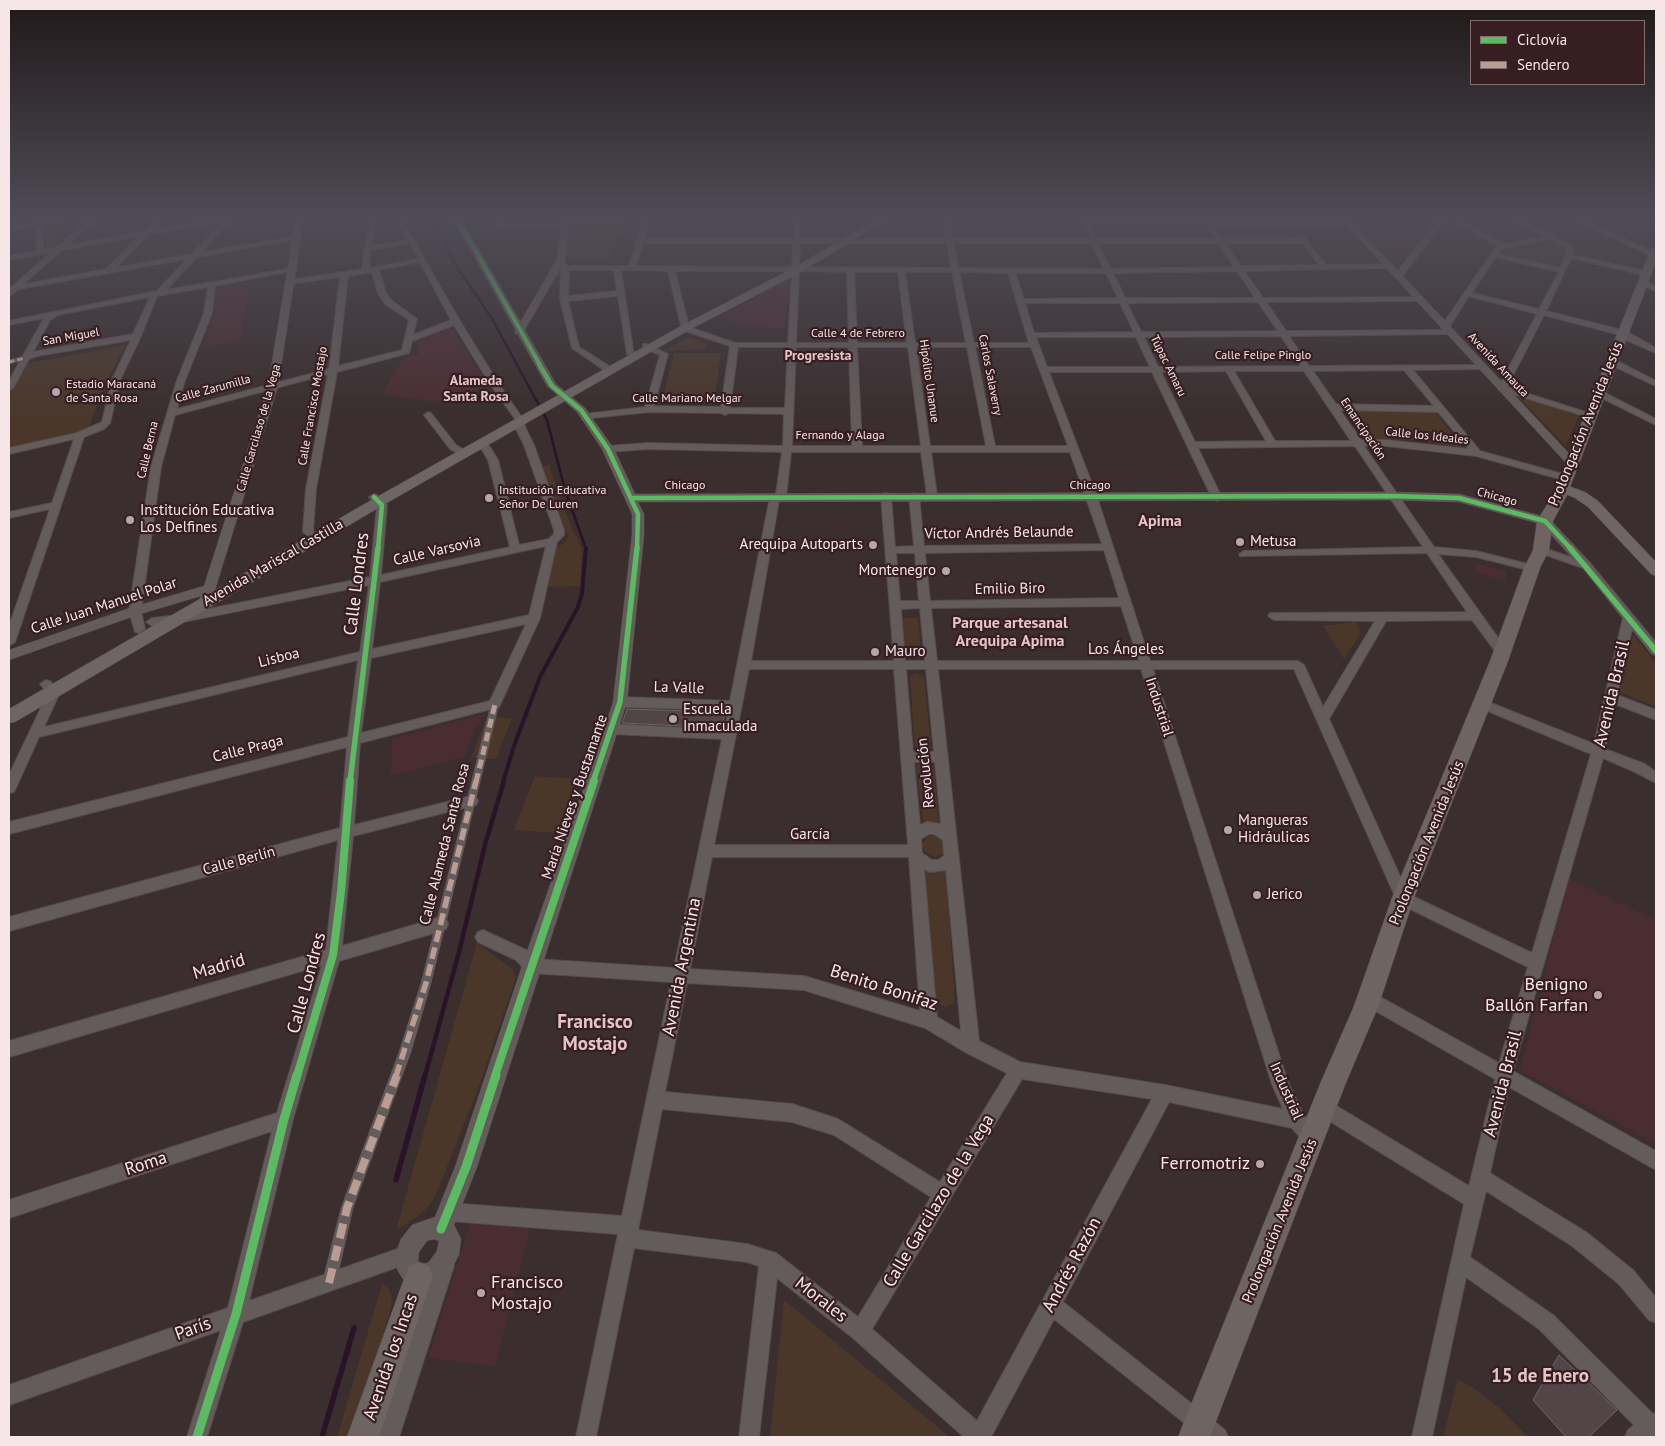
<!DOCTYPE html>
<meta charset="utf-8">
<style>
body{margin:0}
#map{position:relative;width:1665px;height:1446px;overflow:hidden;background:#3a2e2e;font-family:"PT Sans",sans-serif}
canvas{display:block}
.frame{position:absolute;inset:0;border:10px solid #f7e6e8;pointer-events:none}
.legend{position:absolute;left:1470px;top:20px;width:175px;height:65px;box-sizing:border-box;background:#361e21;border:1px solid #836e71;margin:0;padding:6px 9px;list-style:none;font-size:15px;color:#f7e6e8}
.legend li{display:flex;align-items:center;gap:10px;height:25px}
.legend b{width:25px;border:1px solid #836e71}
</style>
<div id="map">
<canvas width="1665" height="1446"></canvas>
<div class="frame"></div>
<ul class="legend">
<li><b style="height:6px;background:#5cba63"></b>Ciclovía</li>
<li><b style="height:6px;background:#b99d93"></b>Sendero</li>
</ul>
</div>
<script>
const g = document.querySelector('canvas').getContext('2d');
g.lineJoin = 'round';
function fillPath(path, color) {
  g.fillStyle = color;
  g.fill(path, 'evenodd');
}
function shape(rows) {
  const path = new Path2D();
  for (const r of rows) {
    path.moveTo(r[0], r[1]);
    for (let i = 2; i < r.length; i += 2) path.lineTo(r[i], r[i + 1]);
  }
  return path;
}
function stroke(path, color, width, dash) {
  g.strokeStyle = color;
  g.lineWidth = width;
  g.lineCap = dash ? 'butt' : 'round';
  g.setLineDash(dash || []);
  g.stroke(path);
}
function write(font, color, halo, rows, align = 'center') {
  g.font = font + ' "PT Sans",sans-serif';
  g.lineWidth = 4.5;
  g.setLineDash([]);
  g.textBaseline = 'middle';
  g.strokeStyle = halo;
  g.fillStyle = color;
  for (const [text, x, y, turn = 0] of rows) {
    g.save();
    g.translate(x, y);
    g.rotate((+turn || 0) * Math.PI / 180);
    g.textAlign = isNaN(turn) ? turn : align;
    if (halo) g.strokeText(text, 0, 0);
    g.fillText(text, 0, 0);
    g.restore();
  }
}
const built = shape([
 [1381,218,1436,218,1401,263,1394,264,1355,223],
 [789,279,784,328,745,327,721,317,784,280],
 [248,282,249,290,246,310,240,340,204,347,213,315,215,288],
 [451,327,489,387,434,401,382,395,403,359,420,354,415,343],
 [1477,563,1507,572,1505,581,1475,572],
 [487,713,475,728,465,756,391,776,392,739],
 [1568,879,1656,920,1656,1144,1520,1070],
 [470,1224,530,1228,495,1366,428,1358]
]);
const green = shape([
 [570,218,629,218,622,236,618,236,611,257,565,257],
 [1087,218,1200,218,1209,232,1093,232],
 [83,219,46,249,47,226],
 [1285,226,1295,238,1223,240,1216,227],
 [1549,239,1561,245,1565,249,1558,268,1501,255,1505,249,1510,247],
 [688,337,707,344,704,349,663,351],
 [126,345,104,387,88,430,9,448,9,397,24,364],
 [674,353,721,353,714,402,662,402],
 [1516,395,1579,415,1566,446],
 [1348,410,1427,410,1435,412,1463,448,1416,440,1363,439,1345,412],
 [549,465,574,535,577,536,582,551,580,586,548,587,555,549,564,543,568,537,541,467],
 [901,618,918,618,921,652,904,652],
 [1356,622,1361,633,1344,659,1323,626],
 [1633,634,1656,663,1656,707,1617,691],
 [917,673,924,676,931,749,924,751,915,748,910,676],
 [487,717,512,718,496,759,471,758],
 [926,763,934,766,939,822,931,825,923,822,916,765],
 [535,776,576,779,557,833,514,830],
 [937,835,944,838,946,853,935,857,924,851,922,844,929,836],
 [934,869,946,871,955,1003,946,1007,934,1002,925,871],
 [477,943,513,969,516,977,478,1089,436,1195,428,1207,417,1217,396,1230],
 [382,1284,390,1290,392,1304,382,1339,349,1437,337,1437],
 [784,1300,950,1437,770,1437],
 [1458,1379,1473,1388,1498,1407,1528,1437,1443,1437]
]);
const streamFar3 = shape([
 [430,218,442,236,453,261,491,317,547,420,565,490,586,549]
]);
const streamFar2 = shape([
 [503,782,515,743,540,677,578,607,582,593,586,548]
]);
const streamFar1 = shape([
 [425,1076,459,952,486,841,504,781]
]);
const stream = shape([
 [396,1180,425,1075],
 [322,1437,354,1328]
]);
const building = shape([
 [627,709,725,712,722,728,622,723,627,709],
 [1559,1355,1617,1410,1589,1437,1566,1437,1533,1400,1559,1355]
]);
const pedestrian = shape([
 [25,356,28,358,27,359,9,364,9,360,25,356],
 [495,701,499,704,431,983,411,1052,353,1208,336,1283,334,1288,329,1290,324,1288,322,1283,341,1208,399,1052,421,983,491,704,495,701]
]);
const minor = shape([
 [37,218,43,218,43,221,75,218,43,225,43,250,144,231,157,218,164,218,153,230,215,218,233,218,202,252,299,236,299,238,297,239,197,257,166,290,293,268,297,270,215,286,212,313,184,383,177,409,329,369,340,277,291,284,287,282,291,280,362,269,364,249,371,222,376,223,371,246,408,240,395,218,401,218,460,321,498,383,523,419,526,429,534,445,564,530,564,535,557,542,540,618,499,707,360,743,354,825,471,796,476,797,478,801,476,805,471,806,353,836,342,946,441,917,446,919,448,924,446,929,441,931,339,961,293,1119,249,1301,406,1246,413,1248,415,1255,413,1262,406,1264,243,1322,207,1437,187,1437,221,1330,9,1405,9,1385,228,1308,272,1131,9,1218,9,1200,277,1113,322,965,9,1057,9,1041,326,950,338,840,9,931,9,917,340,828,347,747,9,834,9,822,348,737,358,660,39,737,14,792,9,793,9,775,48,693,40,684,46,680,50,681,60,692,44,727,360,652,369,585,178,623,152,626,146,622,152,618,178,615,370,577,377,506,369,497,374,494,377,495,387,505,381,575,510,547,488,460,478,443,480,441,486,441,498,460,519,545,549,539,554,534,554,530,524,445,516,429,515,419,490,384,454,325,412,341,409,353,337,372,316,489,313,531,320,535,321,537,320,539,312,539,303,532,306,489,328,374,175,415,161,467,141,611,145,629,139,633,135,632,129,611,151,467,176,383,204,313,208,287,157,296,141,336,120,380,110,423,104,429,84,437,15,642,9,646,9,626,50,509,9,518,9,512,52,503,74,439,9,454,9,448,77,433,102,422,112,380,131,340,37,356,29,359,13,388,9,391,9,381,44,318,9,325,9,321,157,291,187,259,9,291,9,287,106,269,139,236,9,260,9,256,37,251,37,226,9,231,9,227,37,222,37,218],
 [224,221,192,254,115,268,148,235,224,221],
 [410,243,418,259,369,268,370,250,410,243],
 [420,262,451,320,413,335,417,319,391,300,386,293,379,270,420,262],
 [372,272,378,293,385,304,409,320,402,350,338,366,348,276,372,272],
 [150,297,133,334,33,352,50,320,58,315,150,297],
 [546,546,529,615,372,649,380,582,546,546],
 [526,624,490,701,361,733,371,658,526,624],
 [496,218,502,218,502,225,562,223,563,218,569,218,565,260,567,266,629,266,644,218,650,218,644,239,794,239,795,218,801,218,800,239,946,239,942,218,948,218,953,239,1090,239,1080,218,1086,218,1096,239,1216,239,1202,218,1209,218,1212,223,1350,222,1350,224,1348,225,1214,227,1223,239,1299,239,1297,235,1302,234,1326,265,1391,264,1392,266,1388,268,1244,271,1263,298,1421,297,1422,299,1418,301,1266,302,1286,331,1453,330,1454,332,1450,334,1289,336,1309,366,1485,365,1485,369,1482,369,1413,370,1480,451,1570,476,1572,478,1567,481,1476,456,1386,446,1364,446,1434,547,1476,551,1536,566,1537,568,1532,571,1476,557,1438,554,1506,649,1508,652,1506,655,1498,655,1472,620,1386,621,1329,719,1408,894,1532,953,1591,754,1478,707,1476,704,1478,701,1486,701,1594,744,1623,618,1583,568,1537,552,1536,550,1541,547,1573,558,1541,523,1541,519,1549,519,1590,563,1656,643,1656,655,1652,654,1632,629,1617,695,1656,710,1656,720,1615,704,1605,749,1645,764,1656,772,1656,783,1635,772,1603,758,1513,1071,1656,1151,1656,1170,1509,1087,1490,1173,1586,1232,1633,1270,1656,1298,1656,1323,1649,1320,1619,1284,1572,1246,1486,1191,1470,1257,1553,1315,1653,1414,1656,1413,1656,1435,1653,1437,1625,1437,1628,1430,1634,1425,1539,1329,1466,1277,1432,1437,1412,1437,1464,1204,1318,1114,1315,1108,1318,1102,1324,1099,1330,1102,1469,1186,1495,1079,1363,1004,1361,999,1363,994,1369,992,1375,994,1499,1063,1528,967,1398,903,1294,669,1153,669,1288,1082,1303,1114,1319,1133,1322,1139,1319,1145,1313,1148,1307,1145,1292,1128,1169,1102,1063,1302,1225,1430,1228,1437,1202,1437,1054,1319,991,1437,964,1437,853,1338,777,1278,759,1437,739,1437,759,1266,747,1262,634,1248,596,1437,576,1437,618,1234,449,1221,443,1218,440,1212,443,1206,449,1203,622,1216,671,982,531,973,526,971,516,960,478,942,475,937,478,932,483,930,526,950,535,959,674,968,722,739,612,734,608,732,606,729,608,726,612,724,724,730,729,710,620,707,616,705,614,702,616,699,620,697,730,701,770,497,776,494,782,452,648,449,608,452,603,449,608,446,648,443,783,446,784,414,729,413,725,415,721,413,649,412,582,419,582,415,585,414,645,407,660,355,643,348,643,344,646,344,668,354,654,406,721,407,730,346,682,330,668,271,621,270,634,356,627,354,618,296,568,301,579,347,614,369,614,373,608,373,572,348,560,299,561,267,523,332,516,334,515,332,557,260,562,227,498,229,495,227,496,218],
 [643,243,793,243,792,267,636,266,643,243],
 [800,243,947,243,951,268,799,267,800,243],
 [953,243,1092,243,1104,269,959,268,953,243],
 [1098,243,1219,243,1234,267,1111,269,1098,243],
 [1225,243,1303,243,1319,265,1241,266,1225,243],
 [569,270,614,270,617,291,568,296,569,270],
 [675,271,792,271,788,343,735,343,689,327,675,271],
 [799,271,847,272,849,343,796,343,799,271],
 [1237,271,1255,298,1125,298,1113,273,1237,271],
 [854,272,898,272,907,343,857,343,854,272],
 [905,272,952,272,966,343,915,343,905,272],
 [959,272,1008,273,1029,343,974,343,959,272],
 [1015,273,1106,273,1118,298,1024,299,1015,273],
 [1258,302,1278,331,1141,332,1127,303,1258,302],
 [1025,303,1120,303,1134,332,1034,333,1025,303],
 [1281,336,1301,366,1158,367,1144,337,1281,336],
 [1036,337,1136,337,1150,367,1047,367,1036,337],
 [738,347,788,347,785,408,730,408,738,347],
 [796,347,849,347,852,446,792,446,796,347],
 [857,347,908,347,921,446,862,446,857,347],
 [916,347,967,347,986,446,930,446,916,347],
 [975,347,1031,347,1068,446,995,446,975,347],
 [1404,370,1434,406,1336,404,1313,371,1404,370],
 [1226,371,1266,441,1195,442,1161,372,1226,371],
 [1234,371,1304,371,1351,441,1275,441,1234,371],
 [1049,372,1152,372,1212,498,1217,501,1222,498,1198,448,1355,446,1423,547,1244,551,1239,554,1240,556,1427,553,1467,612,1270,613,1268,616,1274,620,1375,621,1323,707,1304,665,1298,661,1150,661,1097,497,1049,372],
 [1340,410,1438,412,1469,449,1386,440,1361,440,1340,410],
 [791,452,921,452,927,496,932,499,937,496,931,452,1070,452,1102,544,924,546,919,496,914,493,909,496,914,546,895,547,891,496,886,493,883,494,881,496,894,661,751,661,779,500,786,497,791,452],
 [1104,550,1119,598,930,601,925,553,1104,550],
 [896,553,915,553,919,601,900,601,896,553],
 [1121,606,1139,661,937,661,931,608,1121,606],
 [920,608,925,661,905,661,901,609,920,608],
 [749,669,894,669,908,845,714,845,749,669],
 [906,669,926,669,934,752,913,752,906,669],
 [938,669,1141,669,1272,1084,1283,1109,1165,1085,1020,1062,979,1041,938,669],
 [914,762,935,762,941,824,927,822,920,825,914,762],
 [929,834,934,834,943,840,944,856,938,860,932,860,922,853,921,839,929,834],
 [712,857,909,857,920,1011,804,976,690,969,712,857],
 [924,869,930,872,946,870,961,1031,937,1017,924,869],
 [687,983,804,990,925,1028,965,1052,1007,1073,940,1182,838,1119,792,1104,665,1092,687,983],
 [1022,1079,1152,1099,977,1421,872,1329,1022,1079],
 [662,1109,792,1122,834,1135,931,1197,858,1317,776,1253,769,1251,747,1244,638,1230,662,1109],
 [1439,218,1446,218,1401,278,1395,278,1395,274,1439,218],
 [1447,218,1456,218,1505,244,1543,236,1508,218,1517,218,1569,244,1574,250,1573,255,1650,272,1651,274,1647,276,1571,258,1546,311,1626,331,1656,348,1656,353,1626,340,1620,335,1544,315,1507,387,1595,415,1591,418,1588,417,1499,390,1498,388,1537,314,1469,296,1448,329,1442,329,1441,327,1497,245,1447,218],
 [1549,239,1565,246,1567,250,1560,268,1498,254,1501,249,1549,239],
 [1495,257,1559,272,1539,309,1472,293,1495,257],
 [1571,218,1580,218,1656,253,1656,257,1652,256,1571,218],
 [1651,218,1656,218,1656,221,1654,220,1651,218],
 [1609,360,1615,360,1656,381,1656,386,1609,364,1609,360],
 [1599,390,1656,419,1656,425,1596,395,1596,391,1599,390],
 [428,412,431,413,456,445,468,452,468,456,462,456,450,449,424,415,428,412],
 [445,1257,452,1259,454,1266,399,1437,379,1437,436,1266,438,1259,445,1257]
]);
const tertiary = shape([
 [89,218,98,218,12,295,9,296,9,289,89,218],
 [296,218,304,218,278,386,210,606,200,606,198,603,201,596,140,614,9,660,9,650,130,608,204,586,268,386,296,218],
 [449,218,457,218,470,234,556,384,585,408,614,449,635,494,1392,492,1459,494,1549,518,1551,521,1545,525,1459,502,1392,500,638,502,644,514,644,535,627,702,477,1167,454,1225,461,1239,459,1255,447,1277,441,1282,419,1287,405,1282,398,1271,395,1263,398,1247,401,1239,412,1225,435,1217,455,1167,522,966,608,718,613,702,632,535,632,514,602,449,577,412,547,386,462,235,449,218],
 [434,1239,439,1241,437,1251,428,1263,420,1264,418,1261,419,1252,427,1241,434,1239],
 [1340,218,1349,218,1576,461,1578,463,1576,465,1568,465,1340,218],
 [1643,279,1656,286,1656,292,1640,284,1640,280,1643,279]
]);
const secondary = shape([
 [879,218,890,218,801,272,689,330,385,504,15,722,9,723,9,709,375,498,681,326,793,268,879,218],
 [1563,484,1585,492,1598,501,1656,562,1656,576,1651,574,1588,507,1575,498,1558,491,1556,488,1563,484]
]);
const primary = shape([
 [1656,246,1656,262,1567,495,1553,521,1549,550,1540,568,1508,661,1414,898,1378,1007,1345,1085,1210,1437,1178,1437,1320,1084,1354,1006,1392,898,1490,661,1524,568,1533,550,1537,521,1553,495,1651,249,1656,246],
 [419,1262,429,1266,433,1276,379,1437,347,1437,405,1276,409,1266,419,1262]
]);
const quietFar3 = shape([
 [9,362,25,358]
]);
const quietFar2 = shape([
 [476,782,495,704]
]);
const quietFar1 = shape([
 [396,1076,426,983,476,781]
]);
const quiet = shape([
 [329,1283,347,1208,397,1075]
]);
const cyclewayFar4 = shape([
 [453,218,466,234,540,365]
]);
const cyclewayFar3 = shape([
 [539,364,552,386,581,410,608,449,638,514,637,549],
 [374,497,382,505,378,549],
 [632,498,1392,496,1459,498,1545,521,1571,549]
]);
const cyclewayFar2 = shape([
 [1570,548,1656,651],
 [350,782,378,548],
 [593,782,620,702,637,548]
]);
const cyclewayFar1 = shape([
 [297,1076,333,955,341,892,350,781],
 [495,1076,594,781]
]);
const cycleway = shape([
 [441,1229,466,1167,496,1075],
 [197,1437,236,1314,284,1119,297,1075]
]);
const markers = [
 [56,392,5,"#b5a6a7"],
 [489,498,5,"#b5a6a7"],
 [130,520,5,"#b5a6a7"],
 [1240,542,5,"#b5a6a7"],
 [873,545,5,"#b5a6a7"],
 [946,571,5,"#b5a6a7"],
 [875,652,5,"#b5a6a7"],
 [673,719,5,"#b5a6a7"],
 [1228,830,5,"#b5a6a7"],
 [1257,895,5,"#b5a6a7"],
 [1598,995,5,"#b5a6a7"],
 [1260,1164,5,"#b5a6a7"],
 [481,1293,5,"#b5a6a7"]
];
const farStreetnames = [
 ["Calle 4 de Febrero",858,334],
 ["San Miguel",71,337,-10],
 ["Calle Felipe Pinglo",1263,356],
 ["Avenida Amauta",1498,365,47],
 ["Túpac Amaru",1168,366,64],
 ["Carlos Salaverry",990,375,79],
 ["Hipólito Unanue",929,381,82],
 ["Calle Zarumilla",213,389,-15],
 ["Calle Mariano Melgar",687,399],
 ["Calle Francisco Mostajo",313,406,-80],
 ["Calle Garcilaso de la Vega",259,428,-74],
 ["Emancipación",1363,429,56],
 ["Fernando y Alaga",840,436],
 ["Calle los Ideales",1427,436,6],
 ["Calle Berna",148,450,-77],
 ["Chicago",685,486],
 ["Chicago",1090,486],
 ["Chicago",1497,497,15]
];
const farPoinames = [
 ["Estadio Maracaná",66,385],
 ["de Santa Rosa",66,399],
 ["Institución Educativa",499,491],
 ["Señor De Luren",499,505]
];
const farNeighbourhoodnames = [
 ["Progresista",818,356],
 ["Alameda",476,381],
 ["Santa Rosa",476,397]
];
const streetNames = [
 ["Prolongación Avenida Jesús",1586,424,-68],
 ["Víctor Andrés Belaunde",999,533,-1],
 ["Calle Varsovia",437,551,-13],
 ["Avenida Mariscal Castilla",273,563,-30],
 ["Emilio Biro",1010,589,-1],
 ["Calle Juan Manuel Polar",104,606,-18],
 ["Los Ángeles",1126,650],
 ["Lisboa",279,658,-14],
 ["La Valle",679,688,2],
 ["Industrial",1159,707,72],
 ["Calle Praga",248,749,-14],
 ["Revolución",926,773,-96],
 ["María Nieves y Bustamante",575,797,-71],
 ["García",810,835],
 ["Prolongación Avenida Jesús",1427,843,-68],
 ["Calle Alameda Santa Rosa",445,844,-76],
 ["Calle Berlín",239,861,-15],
 ["Industrial",1286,1091,66],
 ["Prolongación Avenida Jesús",1280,1221,-68]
];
const poiNames = [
 ["Institución Educativa",140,511],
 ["Los Delfines",140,528],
 ["Metusa",1250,542],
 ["Arequipa Autoparts",863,545,"right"],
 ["Montenegro",936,571,"right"],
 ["Mauro",885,652],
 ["Escuela",683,710],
 ["Inmaculada",683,727],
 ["Mangueras",1238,821],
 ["Hidráulicas",1238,838],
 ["Jerico",1267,895]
];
const neighbourhoodNames = [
 ["Apima",1160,521],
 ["Parque artesanal",1010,623],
 ["Arequipa Apima",1010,641]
];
const nearStreetnames = [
 ["Calle Londres",357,584,-83],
 ["Avenida Brasil",1612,694,-77],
 ["Madrid",219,967,-16],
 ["Avenida Argentina",682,967,-79],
 ["Calle Londres",307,983,-75],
 ["Benito Bonifaz",884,988,18],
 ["Avenida Brasil",1503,1084,-76],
 ["Roma",146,1164,-18],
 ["Calle Garcilazo de la Vega",939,1201,-59],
 ["Andrés Razón",1072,1265,-62],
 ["Morales",821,1300,38],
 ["París",193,1329,-20],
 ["Avenida los Incas",391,1357,-71]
];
const nearPoinames = [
 ["Benigno",1588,985],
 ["Ballón Farfan",1588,1006],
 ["Ferromotriz",1250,1164],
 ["Francisco",491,1283,"left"],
 ["Mostajo",491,1304,"left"]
];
const nearNeighbourhoodnames = [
 ["Francisco",595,1023],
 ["Mostajo",595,1045],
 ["15 de Enero",1540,1377]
];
fillPath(built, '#4a2d31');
fillPath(green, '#4a372a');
stroke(streamFar3, '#291328', 2.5);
stroke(streamFar2, '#291328', 4);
stroke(streamFar1, '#291328', 4.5);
stroke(stream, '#291328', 5.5);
fillPath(building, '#524548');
stroke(building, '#6f6467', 1);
stroke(pedestrian, '#574c4d', 1);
stroke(minor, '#574c4d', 2);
stroke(tertiary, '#574c4d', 1);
stroke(secondary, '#574c4d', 1);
stroke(primary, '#574c4d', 1);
fillPath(pedestrian, '#645c5a');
fillPath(minor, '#645c5a');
fillPath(tertiary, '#645c5a');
fillPath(secondary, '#6e6664');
fillPath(primary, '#6e6462');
stroke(quietFar3, '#b99d93', 3, [5.5, 3]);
stroke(quietFar2, '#b99d93', 5, [9, 5]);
stroke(quietFar1, '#b99d93', 5.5, [12, 5.5]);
stroke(quiet, '#b99d93', 8, [15, 8]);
stroke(cyclewayFar4, '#5cba63', 4);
stroke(cyclewayFar3, '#5cba63', 4.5);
stroke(cyclewayFar2, '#5cba63', 5.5);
stroke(cyclewayFar1, '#5cba63', 8);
stroke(cycleway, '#5cba63', 9);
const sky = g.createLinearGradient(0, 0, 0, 421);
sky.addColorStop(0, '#201919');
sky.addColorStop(0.52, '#4f4c57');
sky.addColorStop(1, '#4f4c5700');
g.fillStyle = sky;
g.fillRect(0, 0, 1665, 421);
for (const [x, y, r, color] of markers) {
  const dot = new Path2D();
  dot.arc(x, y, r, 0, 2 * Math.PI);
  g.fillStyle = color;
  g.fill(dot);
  stroke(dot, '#361e21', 2);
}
write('12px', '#f7e6e8', '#361e21', farStreetnames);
write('12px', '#f7e6e8', '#361e21', farPoinames, 'left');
write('bold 14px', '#e5c4c7', '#361e21', farNeighbourhoodnames);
write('15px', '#f7e6e8', '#361e21', streetNames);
write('15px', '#f7e6e8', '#361e21', poiNames, 'left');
write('bold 16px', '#e5c4c7', '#361e21', neighbourhoodNames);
write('18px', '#f7e6e8', '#361e21', nearStreetnames);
write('18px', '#f7e6e8', '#361e21', nearPoinames, 'right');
write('bold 19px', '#e5c4c7', '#361e21', nearNeighbourhoodnames);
</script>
